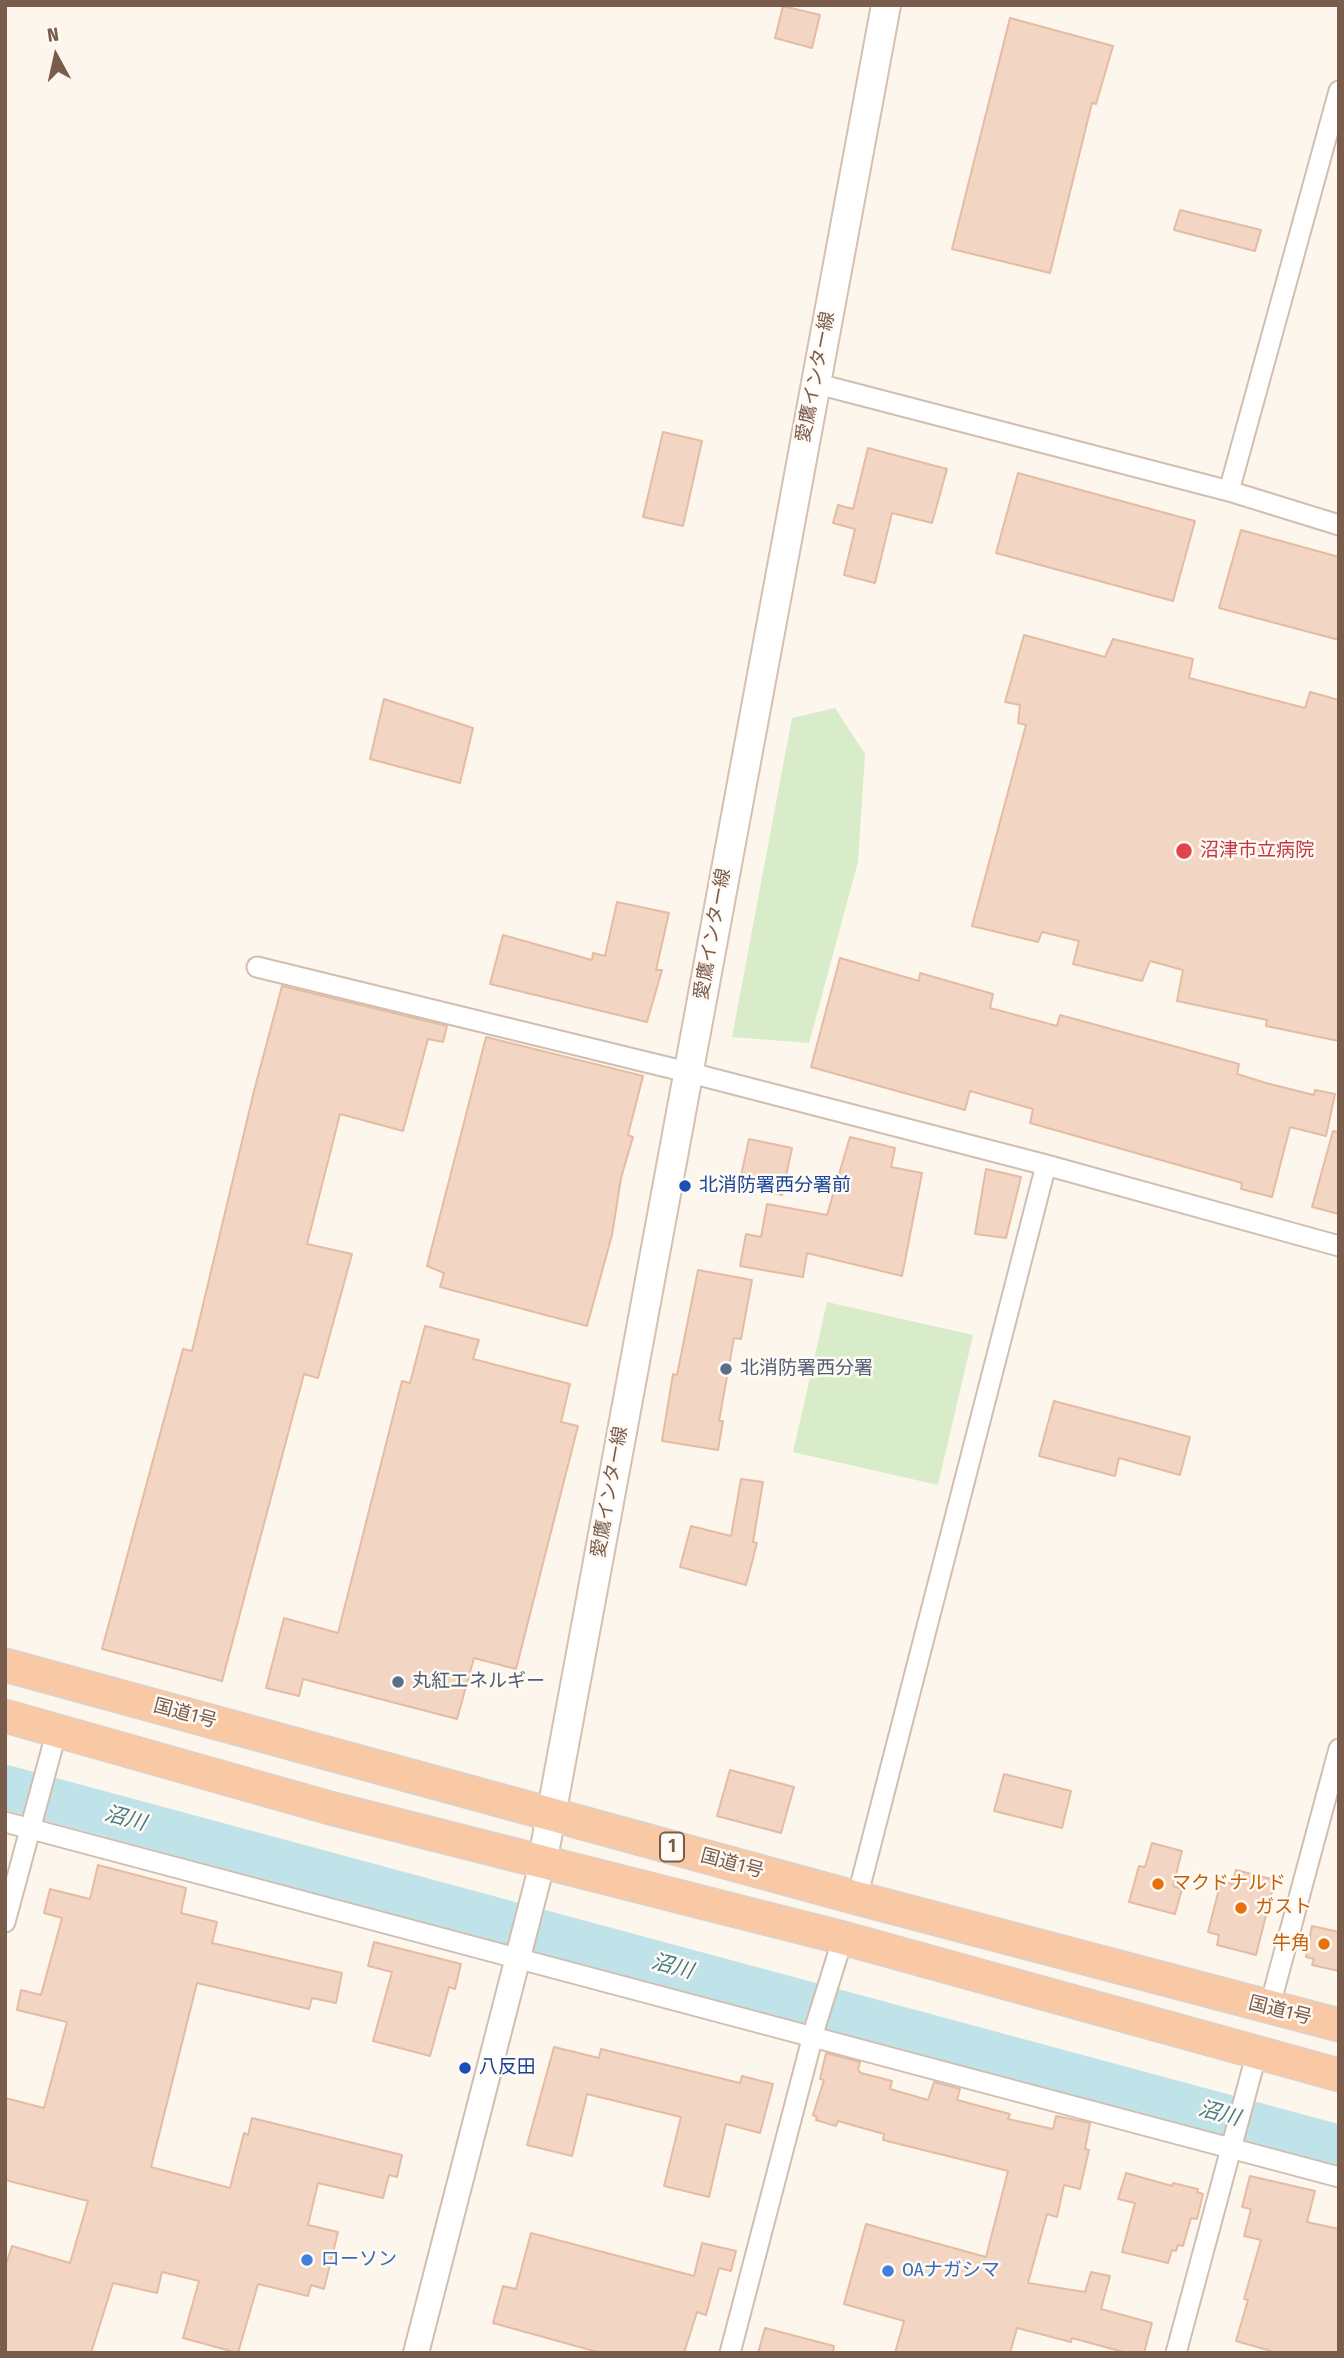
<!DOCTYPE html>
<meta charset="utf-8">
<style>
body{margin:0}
#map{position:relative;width:1344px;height:2358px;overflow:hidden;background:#fdf6ec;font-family:"Fira Sans Condensed",sans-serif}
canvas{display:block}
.frame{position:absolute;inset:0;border:7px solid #7a5c4d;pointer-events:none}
.north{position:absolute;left:21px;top:21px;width:70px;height:70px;-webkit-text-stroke:5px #fffaf3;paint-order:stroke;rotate:352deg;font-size:19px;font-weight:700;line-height:28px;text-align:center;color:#7a5c4d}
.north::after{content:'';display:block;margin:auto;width:24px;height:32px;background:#7a5c4d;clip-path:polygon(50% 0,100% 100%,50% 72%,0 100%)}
</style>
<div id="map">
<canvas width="1344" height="2358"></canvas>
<div class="frame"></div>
<div class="north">N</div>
</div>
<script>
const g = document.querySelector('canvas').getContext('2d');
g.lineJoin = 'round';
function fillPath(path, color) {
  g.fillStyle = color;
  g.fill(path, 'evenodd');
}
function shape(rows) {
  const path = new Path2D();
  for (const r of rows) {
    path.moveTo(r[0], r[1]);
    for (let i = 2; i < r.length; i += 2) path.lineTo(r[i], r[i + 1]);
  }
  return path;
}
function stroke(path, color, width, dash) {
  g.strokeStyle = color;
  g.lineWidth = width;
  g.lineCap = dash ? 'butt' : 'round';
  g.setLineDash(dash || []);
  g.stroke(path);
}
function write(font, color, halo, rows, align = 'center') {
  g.font = font + ' "Fira Sans Condensed","Noto Sans JP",sans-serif';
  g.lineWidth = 5;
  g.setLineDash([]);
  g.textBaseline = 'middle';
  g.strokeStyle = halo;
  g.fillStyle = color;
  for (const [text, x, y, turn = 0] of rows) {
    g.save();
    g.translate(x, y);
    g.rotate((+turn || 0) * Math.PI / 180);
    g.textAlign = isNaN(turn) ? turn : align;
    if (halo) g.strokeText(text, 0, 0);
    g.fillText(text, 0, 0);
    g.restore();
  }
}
const green = shape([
 [835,708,865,754,858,862,809,1043,732,1037,792,718],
 [827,1302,973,1335,938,1485,793,1452]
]);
const river = shape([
 [5,1787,1339,2147]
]);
const building = shape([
 [783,6,820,15,812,48,775,38,783,6],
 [1010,18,1113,46,1096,104,1092,103,1050,273,952,249,1010,18],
 [1180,210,1261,230,1255,251,1174,230,1180,210],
 [663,432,702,441,683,526,643,517,663,432],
 [868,448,947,469,932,523,892,513,875,583,844,575,855,529,833,523,838,505,853,509,868,448],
 [1018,473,1195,521,1173,601,996,553,1018,473],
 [1241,530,1339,557,1339,640,1219,608,1241,530],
 [1024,635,1105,657,1113,639,1193,659,1189,678,1305,708,1310,692,1339,700,1339,1041,1266,1026,1267,1020,1177,1001,1183,970,1150,961,1142,981,1073,964,1079,941,1042,932,1038,942,972,926,1026,725,1018,723,1020,705,1005,702,1024,635],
 [384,699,473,728,460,783,370,759,384,699],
 [617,902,669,913,656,970,662,970,647,1022,490,984,503,935,592,960,593,953,605,956,617,902],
 [840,958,919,981,920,973,993,994,990,1008,1057,1026,1060,1015,1239,1064,1237,1074,1266,1083,1314,1095,1315,1090,1335,1094,1326,1136,1290,1127,1272,1197,1241,1189,1242,1183,1030,1123,1033,1109,970,1091,965,1110,811,1067,840,958],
 [282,986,447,1026,443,1042,428,1039,403,1131,340,1114,307,1244,352,1254,318,1378,304,1374,222,1681,102,1649,183,1349,192,1351,254,1091,282,986],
 [486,1037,643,1076,628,1135,633,1137,621,1178,612,1235,587,1326,440,1287,444,1273,427,1266,486,1037],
 [1333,1131,1339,1132,1339,1214,1312,1207,1333,1131],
 [850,1137,895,1148,891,1167,922,1173,902,1276,807,1253,803,1277,740,1266,746,1234,761,1237,767,1204,827,1215,850,1137],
 [749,1139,792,1148,782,1195,739,1185,749,1139],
 [986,1169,1021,1177,1006,1238,975,1234,986,1169],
 [698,1270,752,1280,741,1339,734,1338,719,1421,723,1421,718,1450,662,1441,673,1374,677,1375,698,1270],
 [425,1326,479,1340,473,1359,570,1384,561,1422,578,1426,516,1669,474,1658,457,1719,303,1679,299,1696,266,1688,284,1618,338,1633,402,1381,410,1383,425,1326],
 [1054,1401,1190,1437,1180,1475,1119,1458,1115,1476,1039,1456,1054,1401],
 [741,1479,763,1482,753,1542,757,1543,746,1585,680,1567,691,1526,731,1536,741,1479],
 [730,1770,794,1787,781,1833,717,1816,730,1770],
 [1004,1774,1071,1791,1062,1828,994,1811,1004,1774],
 [1152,1843,1182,1851,1173,1886,1182,1889,1175,1914,1129,1902,1139,1866,1145,1867,1152,1843],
 [98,1865,186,1888,181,1913,217,1922,212,1943,342,1973,336,2003,312,1998,309,2009,197,1983,151,2167,230,2188,244,2133,248,2135,252,2118,402,2155,397,2177,389,2175,383,2198,318,2183,308,2225,338,2232,324,2289,311,2285,308,2296,258,2284,238,2353,183,2338,199,2281,162,2272,157,2293,113,2283,91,2353,5,2353,5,2267,12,2246,70,2263,88,2201,5,2180,5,2098,44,2108,67,2022,17,2010,21,1990,41,1995,62,1918,44,1913,50,1889,90,1899,98,1865],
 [1236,1870,1275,1880,1256,1955,1217,1945,1219,1935,1208,1932,1221,1881,1232,1884,1236,1870],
 [1312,1926,1339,1932,1339,1971,1312,1965,1314,1959,1306,1957,1312,1926],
 [374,1942,461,1964,455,1989,449,1987,430,2056,373,2041,392,1972,368,1966,374,1942],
 [554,2047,599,2058,601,2049,740,2083,742,2076,773,2084,760,2133,726,2124,709,2197,664,2186,681,2117,587,2094,572,2156,527,2145,554,2047],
 [826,2053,860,2062,858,2070,861,2073,892,2081,890,2089,928,2100,934,2082,960,2089,957,2100,1010,2114,1008,2119,1053,2129,1056,2116,1090,2123,1085,2149,1089,2150,1080,2189,1064,2185,1057,2217,1047,2214,1028,2283,1085,2292,1091,2272,1110,2276,1101,2309,1152,2323,1144,2353,1127,2353,1072,2338,1071,2342,1017,2328,1010,2353,895,2353,904,2321,844,2304,866,2224,986,2257,1008,2171,883,2140,884,2134,838,2121,836,2126,816,2120,817,2117,813,2115,824,2080,820,2079,826,2053],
 [1126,2173,1172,2186,1173,2183,1198,2189,1197,2192,1203,2194,1197,2219,1191,2218,1183,2246,1178,2245,1176,2251,1172,2250,1168,2263,1122,2252,1135,2203,1118,2199,1126,2173],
 [1250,2176,1315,2191,1307,2222,1339,2229,1339,2353,1278,2353,1236,2341,1248,2300,1244,2299,1261,2240,1244,2236,1251,2209,1242,2207,1250,2176],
 [531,2233,694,2276,702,2243,736,2251,731,2271,719,2268,706,2315,697,2312,684,2353,601,2353,493,2323,503,2286,516,2289,531,2233],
 [765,2328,834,2346,833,2353,758,2353,765,2328]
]);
const minor = shape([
 [814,383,1229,491,1339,525],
 [1229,491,1339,91],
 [257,967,687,1072,1046,1165,1339,1246],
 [5,1822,1339,2177],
 [857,1898,1046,1165],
 [5,1922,57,1730],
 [1269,2009,1339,1749],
 [730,2353,816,2024,843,1938],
 [1176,2353,1257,2052]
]);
const tertiary = shape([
 [416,2353,542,1864]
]);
const secondary = shape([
 [542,1864,886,5]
]);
const trunk = shape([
 [5,1665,857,1898,1339,2025],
 [5,1716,330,1808,843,1938,1339,2075]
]);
const markers = [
 [1184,851,9,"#e0444e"],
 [685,1186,7,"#1a4fb4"],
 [726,1369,7,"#5c6f8a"],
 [398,1682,7,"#5c6f8a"],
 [1158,1884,7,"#e8710a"],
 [1241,1908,7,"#e8710a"],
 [1324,1944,7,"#e8710a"],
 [465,2068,7,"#1a4fb4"],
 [307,2260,7,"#3f7fe0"],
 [888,2271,7,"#3f7fe0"]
];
const shields = [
 [672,1847,24]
];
const shieldNames = [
 ["1",672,1847]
];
const streetNames = [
 ["愛鷹インター線",816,377,-79],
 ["愛鷹インター線",713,934,-80],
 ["愛鷹インター線",610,1492,-80],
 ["国道1号",185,1714,15],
 ["国道1号",732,1864,15],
 ["国道1号",1280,2011,14]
];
const healthNames = [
 ["沼津市立病院",1200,851]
];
const transitNames = [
 ["北消防署西分署前",699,1186],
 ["八反田",479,2068]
];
const serviceNames = [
 ["北消防署西分署",740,1369],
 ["丸紅エネルギー",412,1682]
];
const foodNames = [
 ["マクドナルド",1172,1884],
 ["ガスト",1255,1908],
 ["牛角",1310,1944,"right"]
];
const shopNames = [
 ["ローソン",321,2260],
 ["OAナガシマ",902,2271]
];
const waterNames = [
 ["沼川",125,1819,15],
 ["沼川",672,1967,15],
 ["沼川",1219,2114,15]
];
fillPath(green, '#d8ecc9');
stroke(river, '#bfe3e8', 44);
fillPath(building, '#f3d5c3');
stroke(building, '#e6bba3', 2);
stroke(minor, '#d1beb0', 23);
stroke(tertiary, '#d1beb0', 28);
stroke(secondary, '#d6c0b0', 32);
stroke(trunk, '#dad1cd', 35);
stroke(minor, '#fff', 19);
stroke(tertiary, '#fff', 24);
stroke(secondary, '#fff', 28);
stroke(trunk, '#f9c8a4', 32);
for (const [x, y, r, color] of markers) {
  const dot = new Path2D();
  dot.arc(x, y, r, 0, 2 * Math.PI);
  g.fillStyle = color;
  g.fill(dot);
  stroke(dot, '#fffaf3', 2.5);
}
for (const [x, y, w] of shields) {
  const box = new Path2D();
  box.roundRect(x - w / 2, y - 14.5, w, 29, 5);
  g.fillStyle = '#fffaf3';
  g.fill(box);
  stroke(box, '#7a5c4d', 2);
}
write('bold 18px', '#7a5c4d', null, shieldNames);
write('19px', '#7a5c4d', '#fffaf3', streetNames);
write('19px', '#be3a42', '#fffaf3', healthNames, 'left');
write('19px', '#164399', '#fffaf3', transitNames, 'left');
write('19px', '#4e5e75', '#fffaf3', serviceNames, 'left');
write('19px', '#c56008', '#fffaf3', foodNames, 'left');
write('19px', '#366cbe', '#fffaf3', shopNames, 'left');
write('italic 21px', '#437c86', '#fffaf3', waterNames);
</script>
